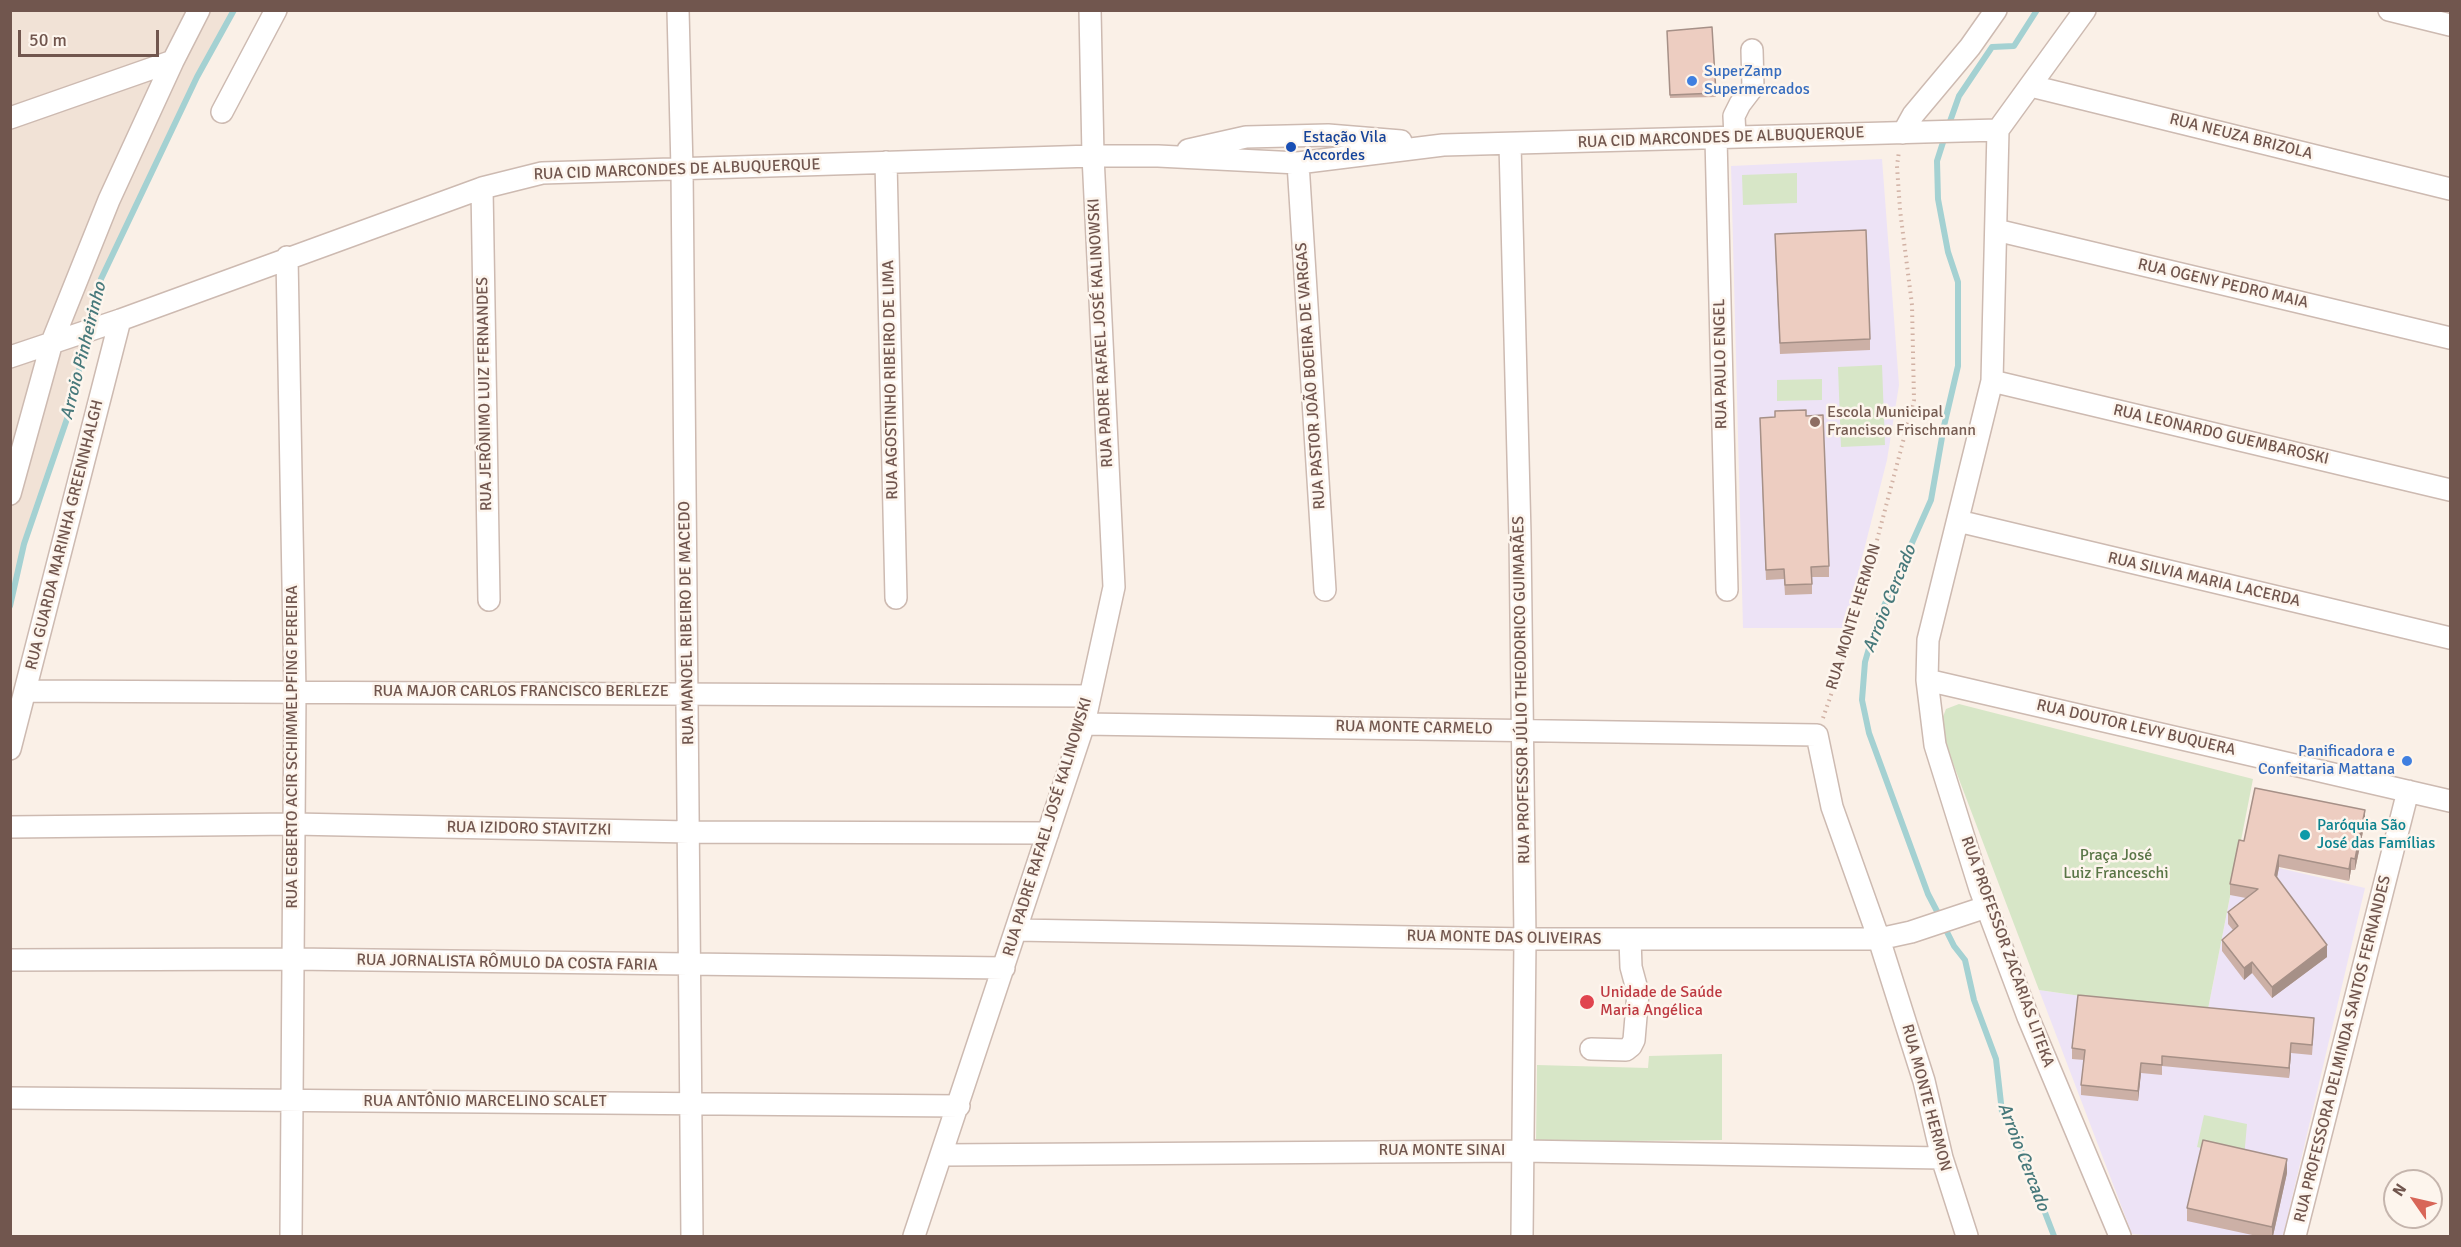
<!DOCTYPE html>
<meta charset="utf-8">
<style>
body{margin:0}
#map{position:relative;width:2461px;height:1247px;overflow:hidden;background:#faf0e7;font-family:Signika,sans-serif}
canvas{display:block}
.frame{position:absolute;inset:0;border:12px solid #71564e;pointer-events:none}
.north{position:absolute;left:2383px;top:1169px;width:60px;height:60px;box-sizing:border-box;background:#fdf5ed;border:2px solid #c5b5ad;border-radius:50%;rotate:304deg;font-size:16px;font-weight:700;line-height:24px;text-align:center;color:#71564e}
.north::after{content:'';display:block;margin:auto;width:21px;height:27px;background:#d86658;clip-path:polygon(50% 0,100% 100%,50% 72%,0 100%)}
.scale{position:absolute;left:18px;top:30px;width:141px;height:27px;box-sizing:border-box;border:3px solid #71564e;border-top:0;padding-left:8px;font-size:18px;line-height:21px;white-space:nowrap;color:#71564e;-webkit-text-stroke:4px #fdf5ed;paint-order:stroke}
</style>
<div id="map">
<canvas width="2461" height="1247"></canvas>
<div class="frame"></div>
<div class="north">N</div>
<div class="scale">50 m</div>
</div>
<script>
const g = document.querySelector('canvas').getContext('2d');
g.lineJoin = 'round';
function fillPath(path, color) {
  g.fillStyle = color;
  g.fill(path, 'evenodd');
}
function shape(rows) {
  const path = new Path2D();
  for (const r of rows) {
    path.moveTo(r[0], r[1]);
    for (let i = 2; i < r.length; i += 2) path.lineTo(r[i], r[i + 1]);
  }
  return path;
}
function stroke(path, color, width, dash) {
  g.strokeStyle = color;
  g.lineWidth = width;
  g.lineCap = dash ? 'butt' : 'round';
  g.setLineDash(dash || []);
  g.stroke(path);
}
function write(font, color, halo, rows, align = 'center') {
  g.font = font + ' Signika,sans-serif';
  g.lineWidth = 5;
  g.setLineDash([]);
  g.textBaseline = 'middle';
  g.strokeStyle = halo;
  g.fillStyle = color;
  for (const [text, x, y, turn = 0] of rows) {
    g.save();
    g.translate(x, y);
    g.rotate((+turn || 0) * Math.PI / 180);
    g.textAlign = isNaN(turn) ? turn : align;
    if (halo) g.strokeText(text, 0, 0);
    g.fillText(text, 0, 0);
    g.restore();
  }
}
const residential = shape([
 [11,11,234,11,197,77,101,279,69,413,24,544,11,606]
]);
const education = shape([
 [1882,159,1899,385,1887,460,1844,628,1743,628,1731,166],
 [2239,851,2280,860,2279,868,2365,888,2283,1236,2158,1236,2132,1234,2039,990,2207,1014]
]);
const green = shape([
 [1797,173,1797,203,1743,205,1742,175],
 [1882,365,1885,445,1841,447,1838,367],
 [1822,379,1822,400,1777,401,1777,380],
 [1959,704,2253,779,2207,1014,2039,990,1943,737,1941,722,1946,709],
 [1722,1054,1722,1140,1536,1142,1537,1065,1648,1068,1649,1056],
 [2204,1115,2247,1124,2244,1158,2197,1147]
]);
const stream = shape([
 [1948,127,1959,96,1992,47,2014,46,2037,10],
 [90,326,101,279,197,77,234,10],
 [10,606,24,544,69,413,87,336],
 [1940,917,1928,894,1869,733,1862,700,1865,662,1876,624,1931,500,1944,426,1958,366,1958,282,1948,252,1938,199,1937,161,1945,136],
 [1944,926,1954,946,1965,960,1974,1000,1996,1059,2002,1112,2011,1124,2054,1236]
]);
const path = shape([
 [1823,718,1853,631,1914,400,1912,305,1900,210,1897,166,1899,151]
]);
const minor = shape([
 [678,10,682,169,692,1236],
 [2085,10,1998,130,1992,381,1928,640,1927,680,1935,745,1980,889,2028,1017,2120,1236],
 [2389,10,2450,25],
 [2031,86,2450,189],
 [222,112,276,10],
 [10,118,173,61],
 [1903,133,1913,115,1970,47,1996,10],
 [1735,137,1734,116,1740,104,1753,87,1752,50],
 [1716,138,1727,590],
 [1510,144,1520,535,1525,939,1522,1236],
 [1188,150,1246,137,1328,135,1401,141],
 [886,162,896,598],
 [1298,163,1325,590],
 [482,188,489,600],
 [1996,230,2450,338],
 [287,257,295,692,291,1236],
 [10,357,120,320,482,188,542,173,1093,156,1158,156,1298,163,1443,145,1998,130],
 [1992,381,2450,490],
 [10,494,52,342,109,200,173,61,199,10],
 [1958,521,2450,638],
 [1927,680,2450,801],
 [25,691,1090,696],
 [1084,724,1817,735,1832,807,1879,939,1924,1081,1942,1158,1967,1236],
 [10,749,120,320],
 [10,827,294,824,689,832,1048,833],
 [1016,930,1525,939,1879,939,1911,932,1986,907],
 [10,960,293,959,1004,968],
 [1591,1049,1626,1050,1631,1046,1634,1040,1638,993,1631,967,1630,939],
 [10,1098,959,1106],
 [943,1155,1522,1151,1942,1158],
 [914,1236,1084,724,1114,587,1093,156,1090,10],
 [2295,1236,2408,791]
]);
const wall = shape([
 [1712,27,1716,97,1670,98,1667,31],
 [1775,244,1870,339,1870,350,1780,354],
 [1760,428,1829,566,1829,577,1812,577,1812,594,1785,595,1784,579,1766,580],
 [2365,822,2355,870,2351,870,2349,881,2279,867,2277,878,2327,957,2272,998,2252,973,2244,980,2222,951,2222,940,2233,930,2228,924,2228,912,2246,898,2230,895,2230,884,2244,841],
 [2314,1028,2312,1055,2291,1053,2289,1078,2162,1066,2162,1075,2141,1073,2138,1101,2081,1095,2081,1085,2084,1060,2072,1059,2072,1048],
 [2287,1173,2273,1236,2257,1236,2187,1221,2187,1208]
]);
const shadedWall = shape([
 [2365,810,2365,822,2355,870,2355,859],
 [2279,855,2279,867,2275,887,2275,875],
 [2351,858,2351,870,2349,881,2349,869],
 [2327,945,2327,957,2272,998,2272,987],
 [2252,962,2252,973,2244,980,2244,968],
 [2291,1043,2291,1053,2289,1078,2289,1068],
 [2141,1063,2141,1073,2138,1101,2138,1091],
 [2287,1159,2287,1173,2273,1236,2272,1236,2272,1227]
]);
const building = shape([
 [1712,27,1716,93,1670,95,1667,31,1712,27],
 [1866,230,1870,339,1780,343,1775,234,1866,230],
 [1806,410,1806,416,1823,415,1829,566,1811,567,1812,584,1785,585,1784,569,1766,570,1760,418,1775,417,1775,411,1806,410],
 [2255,788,2365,810,2355,859,2351,858,2349,869,2279,855,2275,875,2327,945,2272,987,2252,962,2244,968,2222,940,2238,926,2228,912,2258,889,2230,884,2239,840,2244,841,2255,788],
 [2078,995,2314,1018,2312,1045,2291,1043,2289,1068,2162,1056,2162,1065,2141,1063,2138,1091,2081,1085,2085,1050,2072,1048,2078,995],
 [2203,1140,2287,1159,2272,1227,2187,1208,2203,1140]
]);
const markers = [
 [1692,81,6,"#3f7fe0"],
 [1291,147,6,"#1a4fb4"],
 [1815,422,6,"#8d6e63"],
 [2407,761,6,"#3f7fe0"],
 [2305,835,6,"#0f9aa8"],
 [1587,1002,8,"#e0444e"]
];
const shopNames = [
 ["SuperZamp",1704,72],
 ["Supermercados",1704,90],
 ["Panificadora e",2395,752,"right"],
 ["Confeitaria Mattana",2395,770,"right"]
];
const streetNames = [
 ["RUA NEUZA BRIZOLA",2241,137,14],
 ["RUA CID MARCONDES DE ALBUQUERQUE",1721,138,-2],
 ["RUA CID MARCONDES DE ALBUQUERQUE",677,170,-2],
 ["RUA OGENY PEDRO MAIA",2223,284,13],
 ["RUA PADRE RAFAEL JOSÉ KALINOWSKI",1101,333,-93],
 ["RUA PAULO ENGEL",1721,364,-91],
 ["RUA PASTOR JOÃO BOEIRA DE VARGAS",1311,376,-94],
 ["RUA AGOSTINHO RIBEIRO DE LIMA",891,380,-91],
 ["RUA JERÔNIMO LUIZ FERNANDES",485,394,-91],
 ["RUA LEONARDO GUEMBAROSKI",2221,435,13],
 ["RUA GUARDA MARINHA GREENNHALGH",65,535,-76],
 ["RUA SILVIA MARIA LACERDA",2204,580,13],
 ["RUA MONTE HERMON",1854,617,-73],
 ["RUA MANOEL RIBEIRO DE MACEDO",687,623,-91],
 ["RUA PROFESSOR JÚLIO THEODORICO GUIMARÃES",1522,690,-91],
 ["RUA MAJOR CARLOS FRANCISCO BERLEZE",521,692],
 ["RUA MONTE CARMELO",1414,728,1],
 ["RUA DOUTOR LEVY BUQUERA",2136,728,13],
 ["RUA EGBERTO ACIR SCHIMMELPFING PEREIRA",293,747,-90],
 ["RUA PADRE RAFAEL JOSÉ KALINOWSKI",1048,827,-73],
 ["RUA IZIDORO STAVITZKI",529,829,1],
 ["RUA MONTE DAS OLIVEIRAS",1504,938,1],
 ["RUA PROFESSOR ZACARIAS LITEKA",2007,952,70],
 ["RUA JORNALISTA RÔMULO DA COSTA FARIA",507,963,1],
 ["RUA PROFESSORA DELMINDA SANTOS FERNANDES",2343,1049,-76],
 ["RUA MONTE HERMON",1926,1098,75],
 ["RUA ANTÔNIO MARCELINO SCALET",485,1102],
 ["RUA MONTE SINAI",1442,1151]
];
const transitNames = [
 ["Estação Vila",1303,138],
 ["Accordes",1303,156]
];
const educationNames = [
 ["Escola Municipal",1827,413],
 ["Francisco Frischmann",1827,431]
];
const cultureNames = [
 ["Paróquia São",2317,826],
 ["José das Famílias",2317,844]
];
const parkNames = [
 ["Praça José",2116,856],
 ["Luiz Franceschi",2116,874]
];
const healthNames = [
 ["Unidade de Saúde",1600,993],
 ["Maria Angélica",1600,1011]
];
const waterNames = [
 ["Arroio Pinheirinho",84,351,-76],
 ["Arroio Cercado",1890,599,-68],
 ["Arroio Cercado",2023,1157,69]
];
fillPath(residential, '#f1e2d6');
fillPath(education, '#ede3f6');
fillPath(green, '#d7e6c7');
stroke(stream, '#a4d1d2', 6);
stroke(minor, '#cdbab1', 24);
stroke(path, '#d1b1a4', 4, [1.5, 4.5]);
stroke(minor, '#fff', 21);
fillPath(wall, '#ccb0a6');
fillPath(shadedWall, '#a69087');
fillPath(building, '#edcdc1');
stroke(building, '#a69087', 1.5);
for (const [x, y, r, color] of markers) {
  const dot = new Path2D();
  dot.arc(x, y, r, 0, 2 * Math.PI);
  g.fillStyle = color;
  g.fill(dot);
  stroke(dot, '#fdf5ed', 2);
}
write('16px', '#366cbe', '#fdf5ed', shopNames, 'left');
write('16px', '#71564e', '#fdf5ed', streetNames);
write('16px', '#164399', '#fdf5ed', transitNames, 'left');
write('16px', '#785e54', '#fdf5ed', educationNames, 'left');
write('16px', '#0d838f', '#fdf5ed', cultureNames, 'left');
write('16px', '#5a7647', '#fdf5ed', parkNames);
write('16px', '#be3a42', '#fdf5ed', healthNames, 'left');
write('italic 18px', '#47797b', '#fdf5ed', waterNames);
</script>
